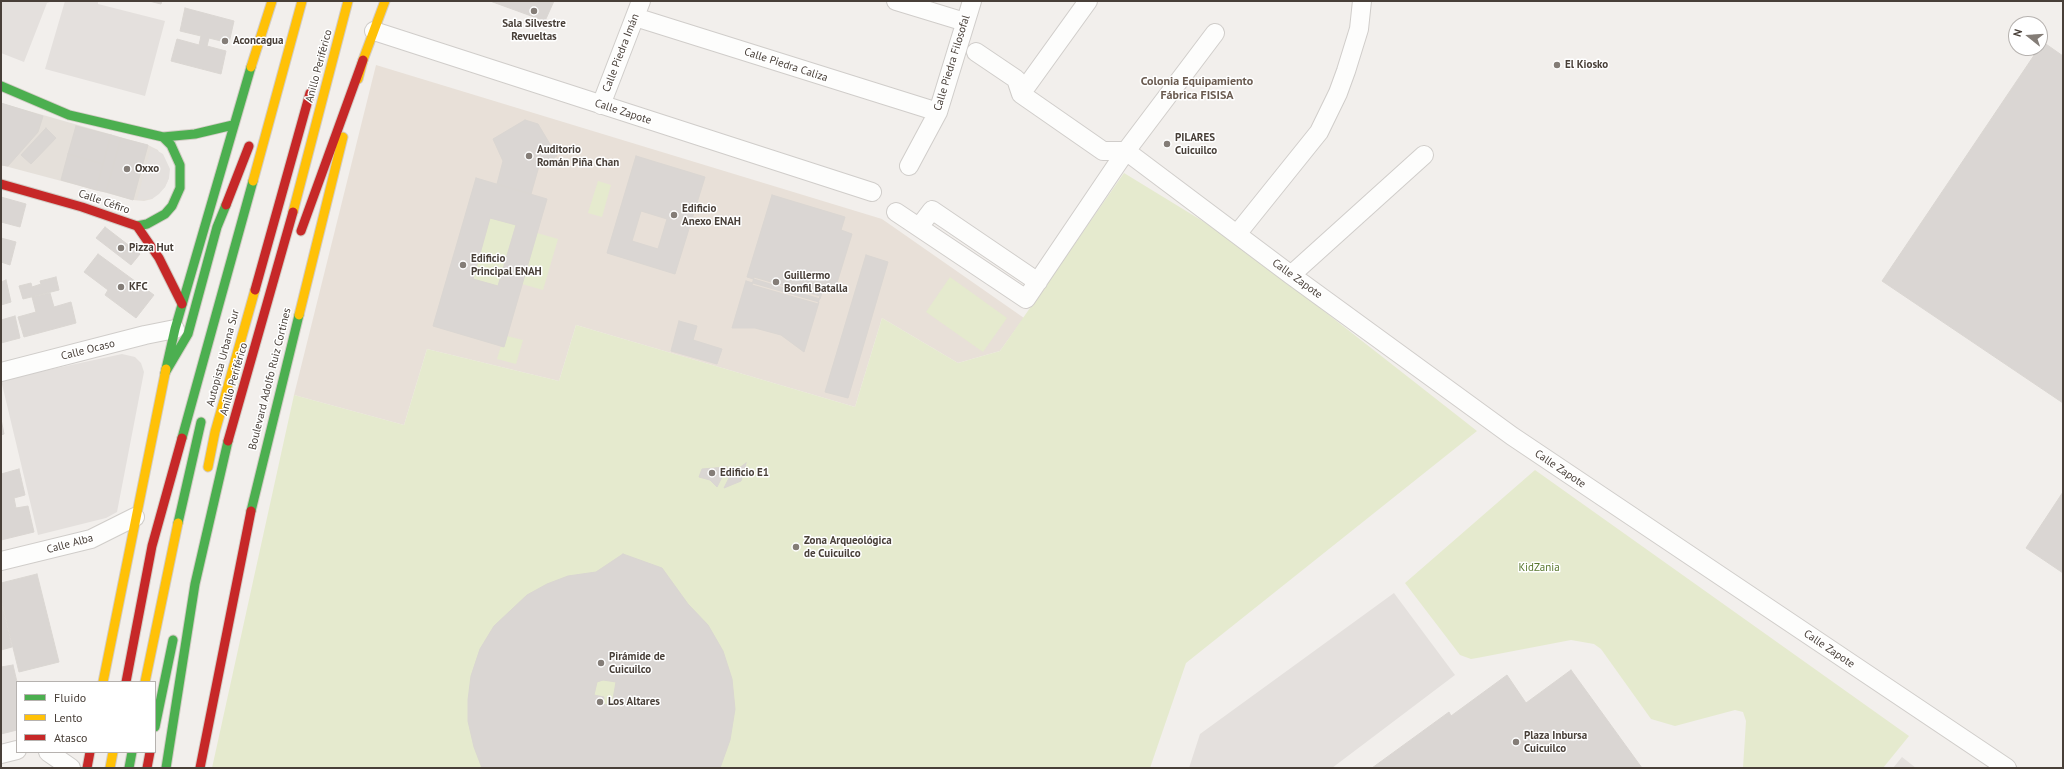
<!DOCTYPE html>
<meta charset="utf-8">
<style>
body{margin:0}
#map{position:relative;width:2064px;height:769px;overflow:hidden;background:#f2efec;font-family:"PT Sans",sans-serif}
canvas{display:block}
.frame{position:absolute;inset:0;border:2px solid #483f38;pointer-events:none}
.legend{position:absolute;left:16px;top:681px;width:140px;height:72px;box-sizing:border-box;background:#fff;border:1px solid #b6b2af;margin:0;padding:5px 7px;list-style:none;font-size:12px;color:#483f38}
.legend li{display:flex;align-items:center;gap:8px;height:20px}
.legend b{width:20px;border:1px solid #b6b2af}
.north{position:absolute;left:2008px;top:16px;width:40px;height:40px;box-sizing:border-box;background:#fff;border:1px solid #b6b2af;border-radius:50%;rotate:287deg;font-size:11px;font-weight:700;line-height:16px;text-align:center;color:#483f38}
.north::after{content:'';display:block;margin:auto;width:14px;height:18px;background:#847d77;clip-path:polygon(50% 0,100% 100%,50% 72%,0 100%)}
</style>
<div id="map">
<canvas width="2064" height="769"></canvas>
<div class="frame"></div>
<ul class="legend">
<li><b style="height:5px;background:#4caf50"></b>Fluido</li>
<li><b style="height:5px;background:#ffc107"></b>Lento</li>
<li><b style="height:5px;background:#c62828"></b>Atasco</li>
</ul>
<div class="north">N</div>
</div>
<script>
const g = document.querySelector('canvas').getContext('2d');
g.lineJoin = 'round';
function fillPath(path, color) {
  g.fillStyle = color;
  g.fill(path, 'evenodd');
}
function shape(rows) {
  const path = new Path2D();
  for (const r of rows) {
    path.moveTo(r[0], r[1]);
    for (let i = 2; i < r.length; i += 2) path.lineTo(r[i], r[i + 1]);
  }
  return path;
}
function stroke(path, color, width, dash) {
  g.strokeStyle = color;
  g.lineWidth = width;
  g.lineCap = dash ? 'butt' : 'round';
  g.setLineDash(dash || []);
  g.stroke(path);
}
function write(font, color, halo, rows, align = 'center') {
  g.font = font + ' "PT Sans",sans-serif';
  g.lineWidth = 3;
  g.setLineDash([]);
  g.textBaseline = 'middle';
  g.strokeStyle = halo;
  g.fillStyle = color;
  for (const [text, x, y, turn = 0] of rows) {
    g.save();
    g.translate(x, y);
    g.rotate((+turn || 0) * Math.PI / 180);
    g.textAlign = isNaN(turn) ? turn : align;
    if (halo) g.strokeText(text, 0, 0);
    g.fillText(text, 0, 0);
    g.restore();
  }
}
const residential = shape([
 [1,103,148,145,158,150,169,178,165,187,152,199,144,201,133,200,1,165]
]);
const education = shape([
 [376,65,882,219,1024,318,1000,351,958,363,882,318,855,407,576,325,559,381,427,349,404,425,294,395]
]);
const green = shape([
 [1124,173,1232,239,1477,431,1186,663,1150,768,212,768,294,395,404,425,427,349,559,381,576,325,855,407,882,318,958,363,1000,351],
 [598,181,611,185,602,217,588,213],
 [490,218,516,225,498,286,473,279],
 [537,233,558,239,543,290,522,284],
 [950,277,1007,318,983,352,926,312],
 [507,336,523,340,516,364,497,359,501,346,504,347],
 [1535,470,1909,736,1883,768,1743,768,1746,721,1743,712,1735,710,1675,726,1651,719,1601,649,1594,644,1571,640,1477,658,1471,659,1460,655,1405,583]
]);
const parking = shape([
 [1,1,53,1,47,3,24,62,1,53],
 [65,1,98,1,98,4,165,21,145,96,45,69],
 [151,147,163,154,170,169,169,178,165,187,159,194,152,199,137,200],
 [122,354,135,357,141,363,144,372,117,512,106,518,38,535,1,380],
 [1394,593,1455,675,1332,768,1189,768,1200,734],
 [1902,757,1916,768,1893,768]
]);
const building = shape([
 [149,1,162,1,161,4,149,1],
 [490,1,554,1,545,21,490,1],
 [185,8,234,21,229,43,209,38,207,46,226,51,221,74,171,61,177,39,199,45,201,36,180,31,185,8],
 [2043,42,2063,56,2063,403,1882,281,2043,42],
 [1,103,43,116,38,132,8,166,1,165,1,103],
 [525,120,538,124,557,156,539,166,531,194,497,184,503,161,493,139,525,120],
 [76,126,111,135,103,164,68,154,76,126],
 [46,128,56,138,31,164,21,155,46,128],
 [111,135,121,138,106,192,96,190,111,135],
 [121,138,148,145,133,200,106,192,121,138],
 [68,154,103,164,96,190,61,180,68,154],
 [636,156,705,177,675,274,607,253,636,156],
 [641,211,667,219,658,249,632,241,641,211],
 [476,178,547,199,504,347,433,326,476,178],
 [490,218,516,225,498,286,473,279,490,218],
 [772,195,845,217,841,230,852,234,836,286,825,283,820,299,747,277,772,195],
 [1,197,26,204,20,227,1,222,1,197],
 [105,227,140,254,131,265,96,238,105,227],
 [1,238,16,242,10,265,1,262,1,238],
 [98,254,154,295,136,318,105,295,108,290,84,272,98,254],
 [866,255,888,262,848,398,825,392,866,255],
 [56,277,59,290,23,299,19,286,31,283,32,287,41,284,40,281,56,277],
 [754,277,820,296,818,304,752,285,754,277],
 [6,280,11,302,1,305,1,282,6,280],
 [746,281,819,302,804,352,781,335,755,328,732,328,746,281],
 [50,293,54,307,71,302,76,323,24,337,18,317,36,312,32,297,50,293],
 [15,316,20,338,1,343,1,318,1,320,15,316],
 [679,321,697,326,693,340,722,349,717,364,671,351,679,321],
 [1,419,4,434,1,435,1,419],
 [746,463,741,481,724,488,731,474,746,463],
 [727,467,717,487,710,480,699,477,702,469,727,467],
 [19,469,25,495,14,498,16,508,28,506,34,532,1,540,1,474,19,469],
 [2063,492,2063,573,2026,548,2063,492],
 [623,554,662,568,688,604,708,625,723,651,732,679,735,709,730,740,720,768,482,768,474,747,468,721,468,700,471,676,480,649,494,626,527,595,547,584,568,576,596,572,623,554],
 [37,574,59,662,19,672,1,599,1,583,37,574],
 [1,602,12,647,1,650,1,602],
 [13,665,17,682,17,730,1,734,1,667,13,665],
 [1571,670,1642,768,1372,768,1449,712,1451,716,1507,675,1526,703,1571,670],
 [603,680,616,682,612,705,602,704,604,697,594,695,597,682,603,680]
]);
const street = shape([
 [896,1,965,22],
 [635,17,938,112],
 [374,31,872,192],
 [976,52,1016,79,1021,94,1103,151,1126,151],
 [1021,94,1088,1],
 [601,105,641,1],
 [1126,151,1291,275,1512,436,2007,768],
 [909,166,938,112,972,1],
 [896,212,1026,299,1126,151,1215,33],
 [919,227,932,210,1038,282],
 [1237,234,1319,132,1338,93,1346,71,1359,29,1362,1],
 [1291,275,1424,155],
 [1,372,145,335,175,329],
 [1,561,91,539,135,517],
 [48,752,71,768],
 [1,754,17,750]
]);
const fast = shape([
 [1,86,69,115,163,137,195,134,233,125],
 [137,226,147,224,165,214,172,206,180,188,180,165,171,145,163,137],
 [166,369,175,329,251,67],
 [165,373,188,334,217,227,226,205],
 [182,438,253,181],
 [251,511,299,315],
 [178,523,201,422],
 [155,727,173,640],
 [129,768,132,752],
 [166,768,195,584,228,441]
]);
const slow = shape([
 [251,67,272,1],
 [358,79,363,60,385,1],
 [253,181,302,1],
 [293,212,348,1],
 [299,315,343,137],
 [208,467,215,432,255,290],
 [103,682,166,369],
 [145,682,178,523],
 [110,768,113,752]
]);
const jam = shape([
 [1,184,82,207,137,226,159,258,182,304],
 [226,205,249,146],
 [301,231,363,60],
 [255,290,310,93],
 [228,441,293,212],
 [126,682,152,546,182,438],
 [87,768,90,752],
 [147,768,150,752],
 [200,768,251,511]
]);
const markers = [
 [534,11,4,"#847d77"],
 [225,41,4,"#847d77"],
 [1557,65,4,"#847d77"],
 [1167,144,4,"#847d77"],
 [529,156,4,"#847d77"],
 [127,169,4,"#847d77"],
 [674,215,4,"#847d77"],
 [121,248,4,"#847d77"],
 [463,265,4,"#847d77"],
 [776,282,4,"#847d77"],
 [121,287,4,"#847d77"],
 [712,473,4,"#847d77"],
 [796,547,4,"#847d77"],
 [601,663,4,"#847d77"],
 [600,702,4,"#847d77"],
 [1516,742,4,"#847d77"]
];
const poiNames = [
 ["Sala Silvestre",534,24,"center"],
 ["Revueltas",534,37,"center"],
 ["Aconcagua",233,41],
 ["El Kiosko",1565,65],
 ["PILARES",1175,138],
 ["Cuicuilco",1175,151],
 ["Auditorio",537,150],
 ["Román Piña Chan",537,163],
 ["Oxxo",135,169],
 ["Edificio",682,209],
 ["Anexo ENAH",682,222],
 ["Pizza Hut",129,248],
 ["Edificio",471,259],
 ["Principal ENAH",471,272],
 ["Guillermo",784,276],
 ["Bonfil Batalla",784,289],
 ["KFC",129,287],
 ["Edificio E1",720,473],
 ["Zona Arqueológica",804,541],
 ["de Cuicuilco",804,554],
 ["Pirámide de",609,657],
 ["Cuicuilco",609,670],
 ["Los Altares",608,702],
 ["Plaza Inbursa",1524,736],
 ["Cuicuilco",1524,749]
];
const streetNames = [
 ["Calle Piedra Imán",621,53,-69],
 ["Calle Piedra Filosofal",952,63,-73],
 ["Calle Piedra Caliza",786,65,18],
 ["Anillo Periférico",319,66,-75],
 ["Calle Zapote",623,112,18],
 ["Calle Céfiro",104,202,19],
 ["Calle Zapote",1297,279,36],
 ["Calle Ocaso",88,350,-14],
 ["Autopista Urbana Sur",223,358,-75],
 ["Anillo Periférico",234,379,-74],
 ["Boulevard Adolfo Ruiz Cortines",270,379,-76],
 ["Calle Zapote",1560,469,34],
 ["Calle Alba",70,544,-15],
 ["Calle Zapote",1829,649,34]
];
const parkNames = [
 ["KidZania",1539,568]
];
const neighbourhoodNames = [
 ["Colonia Equipamiento",1197,82],
 ["Fábrica FISISA",1197,96]
];
fillPath(residential, '#e5e0da');
fillPath(education, '#e8e0d8');
fillPath(green, '#e5eace');
fillPath(parking, '#e4e0dd');
fillPath(building, '#dad6d3');
stroke(building, '#dad6d2', 1);
stroke(street, '#d0cdca', 20);
stroke(fast, '#d2ccc5', 11);
stroke(slow, '#d2ccc5', 11);
stroke(jam, '#d2ccc5', 11);
stroke(street, '#fdfdfc', 18);
stroke(fast, '#4caf50', 9);
stroke(slow, '#ffc107', 9);
stroke(jam, '#c62828', 9);
for (const [x, y, r, color] of markers) {
  const dot = new Path2D();
  dot.arc(x, y, r, 0, 2 * Math.PI);
  g.fillStyle = color;
  g.fill(dot);
  stroke(dot, '#fff', 1.5);
}
write('bold 11px', '#483f38', '#fff', poiNames, 'left');
write('11px', '#483f38', '#fff', streetNames);
write('11px', '#58772e', '#fff', parkNames);
write('bold 12px', '#6a5b50', '#fff', neighbourhoodNames);
</script>
